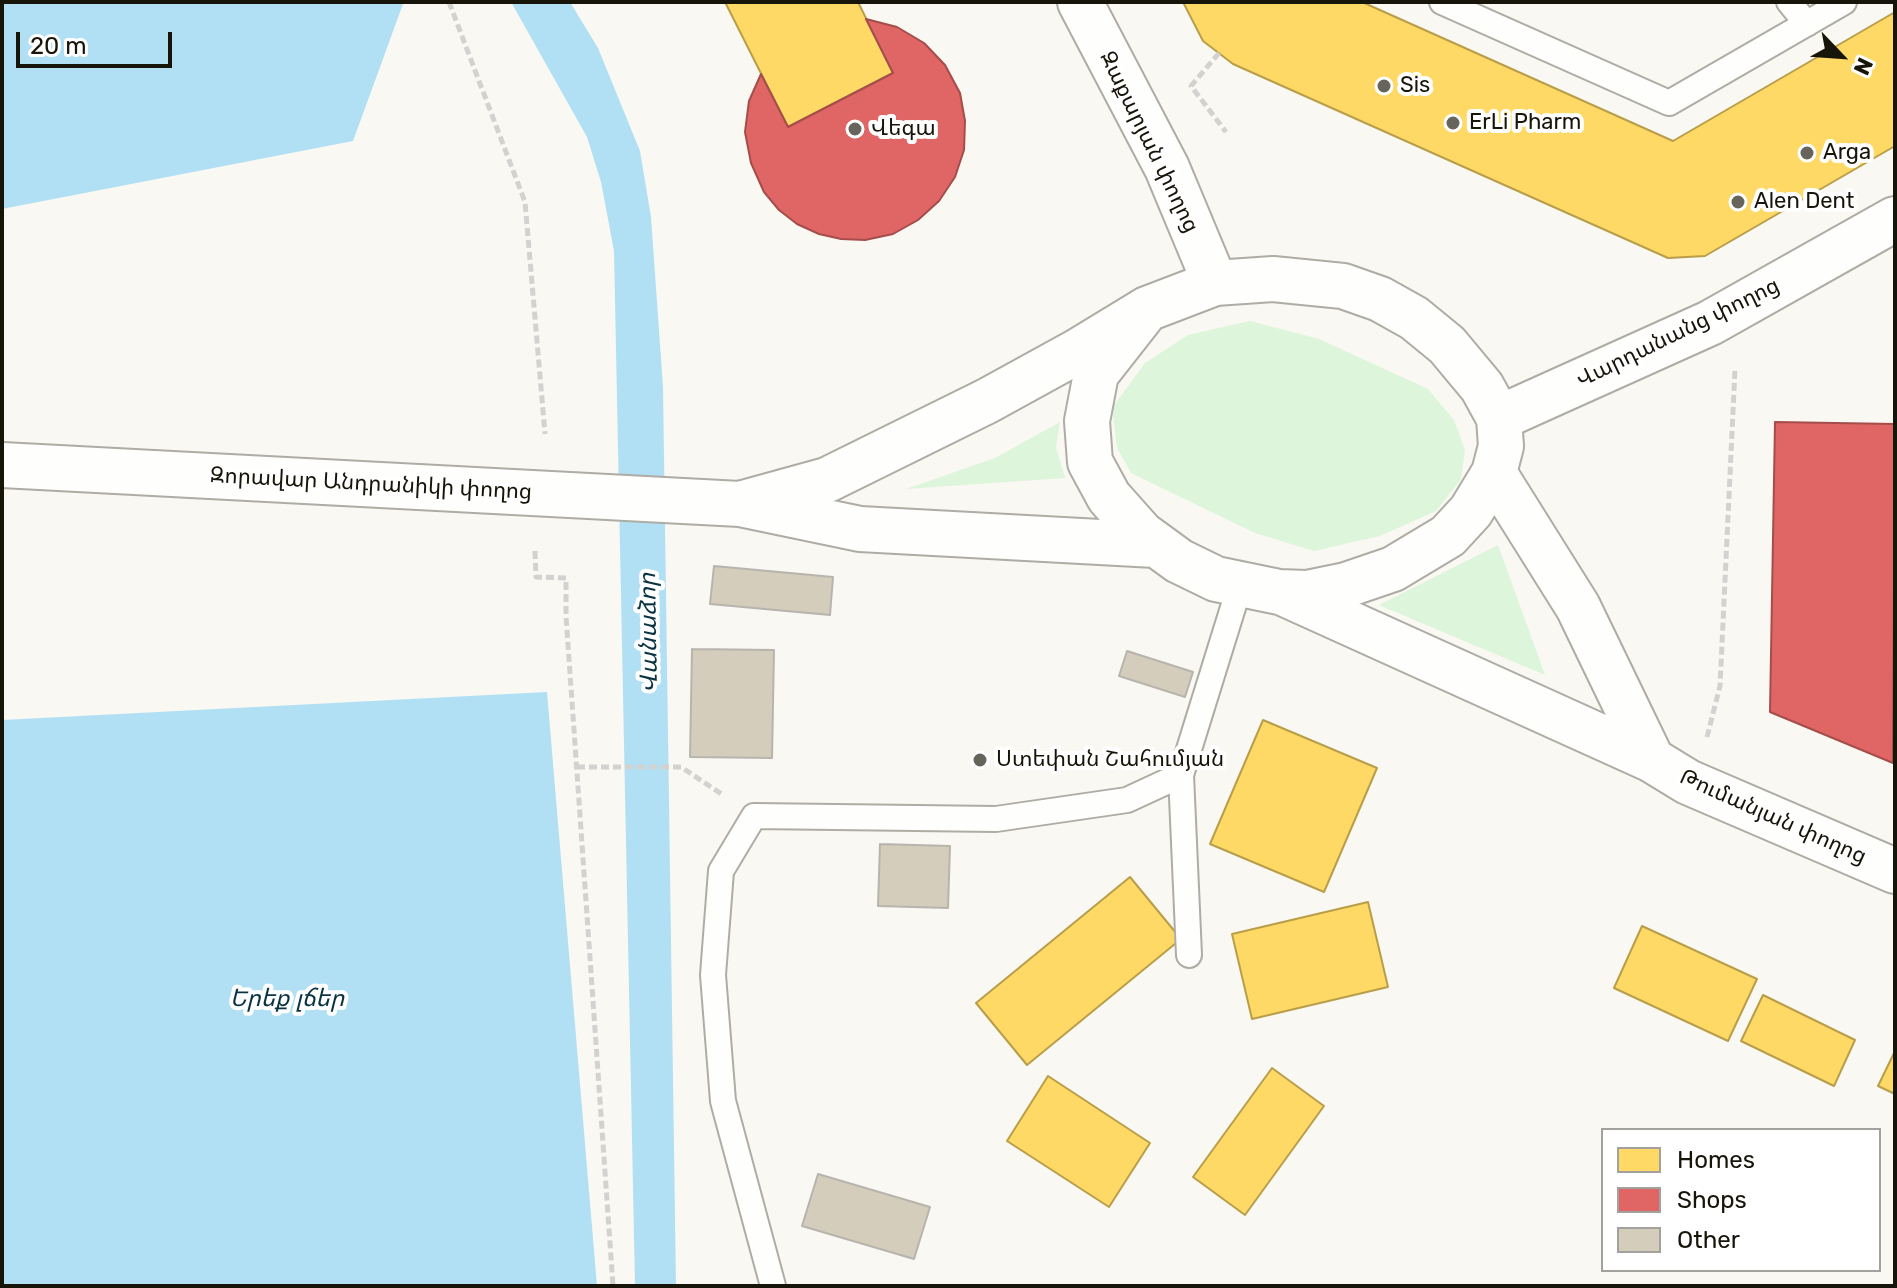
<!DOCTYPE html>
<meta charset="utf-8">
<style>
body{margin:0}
#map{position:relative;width:1897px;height:1288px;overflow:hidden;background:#faf8f2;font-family:Rubik,sans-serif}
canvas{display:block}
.frame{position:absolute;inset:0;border:4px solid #17140a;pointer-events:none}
.legend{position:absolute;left:1601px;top:1128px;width:280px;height:144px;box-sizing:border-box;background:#fff;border:2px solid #a2a19d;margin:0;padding:10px 14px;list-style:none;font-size:24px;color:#17140a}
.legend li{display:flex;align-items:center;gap:16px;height:40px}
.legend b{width:40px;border:2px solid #a2a19d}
.north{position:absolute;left:1801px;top:16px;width:80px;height:80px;-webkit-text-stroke:6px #fff;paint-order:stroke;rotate:115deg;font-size:22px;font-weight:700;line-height:32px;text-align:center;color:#17140a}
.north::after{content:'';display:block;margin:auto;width:28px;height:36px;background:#17140a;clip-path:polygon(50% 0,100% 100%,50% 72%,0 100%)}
.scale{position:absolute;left:16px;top:32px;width:156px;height:36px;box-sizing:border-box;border:4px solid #17140a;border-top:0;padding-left:10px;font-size:24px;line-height:28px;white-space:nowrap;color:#17140a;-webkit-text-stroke:6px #fff;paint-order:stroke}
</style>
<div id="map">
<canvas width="1897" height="1288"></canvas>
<div class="frame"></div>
<ul class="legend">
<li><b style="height:22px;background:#ffd966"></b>Homes</li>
<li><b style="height:22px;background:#e06666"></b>Shops</li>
<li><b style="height:22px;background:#d4cdbc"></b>Other</li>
</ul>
<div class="north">N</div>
<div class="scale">20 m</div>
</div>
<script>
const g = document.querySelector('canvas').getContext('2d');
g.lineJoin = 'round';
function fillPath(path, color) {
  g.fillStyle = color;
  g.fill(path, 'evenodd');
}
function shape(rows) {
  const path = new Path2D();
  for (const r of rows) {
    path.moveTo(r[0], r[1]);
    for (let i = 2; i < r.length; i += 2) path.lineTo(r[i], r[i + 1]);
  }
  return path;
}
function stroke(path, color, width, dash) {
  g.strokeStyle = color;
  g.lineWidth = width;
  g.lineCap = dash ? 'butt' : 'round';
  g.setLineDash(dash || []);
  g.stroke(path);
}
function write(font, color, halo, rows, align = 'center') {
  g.font = font + ' Rubik,"Noto Sans Armenian",sans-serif';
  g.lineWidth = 8;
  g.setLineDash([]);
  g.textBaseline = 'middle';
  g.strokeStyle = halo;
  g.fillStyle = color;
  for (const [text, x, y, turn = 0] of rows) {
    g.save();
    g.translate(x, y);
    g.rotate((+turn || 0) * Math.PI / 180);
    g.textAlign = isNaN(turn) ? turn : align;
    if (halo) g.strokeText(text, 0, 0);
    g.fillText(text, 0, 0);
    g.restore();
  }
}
const green = shape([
 [1250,321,1319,339,1428,389,1454,420,1465,450,1461,479,1436,511,1380,536,1314,551,1255,533,1131,473,1117,448,1112,408,1145,363,1188,335],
 [1060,422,1056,447,1065,478,906,489,995,458],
 [1498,545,1545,675,1379,605]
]);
const water = shape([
 [2,2,402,2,403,4,353,141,2,209],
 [511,2,570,2,598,48,640,151,651,217,663,387,676,1286,635,1286,614,251,601,182,587,137],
 [547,692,597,1286,2,1286,2,720]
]);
const homes = shape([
 [725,2,858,2,893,73,788,127,725,2],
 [1183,2,1362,2,1673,141,1895,12,1895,146,1705,256,1668,258,1233,64,1203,41,1183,2],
 [1263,720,1377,768,1324,892,1210,844,1263,720],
 [1130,877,1181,939,1027,1065,976,1003,1130,877],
 [1368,902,1388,987,1252,1019,1232,934,1368,902],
 [1642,926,1757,979,1728,1041,1614,988,1642,926],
 [1763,995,1855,1040,1834,1086,1741,1041,1763,995],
 [1895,1051,1895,1094,1878,1086,1895,1051],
 [1272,1068,1324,1106,1245,1215,1193,1177,1272,1068],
 [1048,1076,1150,1143,1109,1207,1007,1141,1048,1076]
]);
const shops = shape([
 [866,19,897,27,924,43,945,65,960,93,965,121,964,150,955,177,939,201,918,220,893,234,865,240,841,239,819,234,797,224,779,210,764,192,751,163,745,132,749,101,761,74,788,127,893,73,866,19],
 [1775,422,1895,424,1893,763,1770,712,1775,422]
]);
const building = shape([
 [714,566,833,577,830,615,710,604,714,566],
 [692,649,774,650,772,758,690,757,692,649],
 [1127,651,1193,672,1185,697,1119,676,1127,651],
 [880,844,950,846,948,908,878,906,880,844],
 [818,1174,930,1207,914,1259,802,1226,818,1174]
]);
const path = shape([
 [449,2,525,202,545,434],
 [1219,53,1191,86,1226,132],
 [535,551,536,577,566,578,566,616,613,1286],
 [1707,737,1720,686,1735,369],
 [577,767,681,767,723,795]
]);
const lane = shape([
 [1442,2,1669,103,1844,2],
 [1789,2,1807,24],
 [1189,955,1181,775,1240,585],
 [773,1286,723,1101,713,975,721,871,754,816,996,819,1127,800,1181,775]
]);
const street = shape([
 [1080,2,1167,168,1215,283]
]);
const secondary = shape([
 [1499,418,1710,323,1895,219]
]);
const highway = shape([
 [2,465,740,504,860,529,1155,545],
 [1494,473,1578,607,1652,760],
 [740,504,827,480,987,401,1078,351,1147,309,1215,283,1273,279,1343,286,1380,299,1414,318,1447,345,1482,387,1499,418,1501,446,1494,473,1471,511,1448,536,1393,569,1346,585,1307,593,1279,592,1216,579,1179,561,1142,534,1109,497,1090,462,1087,421,1096,374,1147,309],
 [1285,594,1652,760,1688,782,1895,871]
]);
const markers = [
 [1384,86,8,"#66645b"],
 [1453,123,8,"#66645b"],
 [855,129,8,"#66645b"],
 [1807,153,8,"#66645b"],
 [1738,202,8,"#66645b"],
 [980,760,8,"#66645b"]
];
const poiNames = [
 ["Sis",1400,86],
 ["ErLi Pharm",1469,123],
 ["Վեգա",871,129],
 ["Arga",1823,153],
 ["Alen Dent",1754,202],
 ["Ստեփան Շահումյան",996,760]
];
const streetNames = [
 ["Զաքարյան փողոց",1149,142,64],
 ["Վարդանանց փողոց",1678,333,-26],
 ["Զորավար Անդրանիկի փողոց",371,484,3],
 ["Թումանյան փողոց",1773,817,24]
];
const waterNames = [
 ["Վանաձոր",649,633,-91],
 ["Երեք լճեր",287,999]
];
fillPath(green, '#ddf5db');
fillPath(water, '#b1e0f4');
fillPath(homes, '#ffd966');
stroke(homes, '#b99e4a', 2);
fillPath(shops, '#e06666');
stroke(shops, '#a44d4a', 2);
fillPath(building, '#d4cdbc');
stroke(building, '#b7b4ad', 2);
stroke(lane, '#aeaca4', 28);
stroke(street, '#aeaca4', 48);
stroke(secondary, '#aeaca4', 48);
stroke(highway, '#aeaca4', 48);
stroke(path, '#d2d2d0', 5, [8, 4]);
stroke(lane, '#fefefd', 24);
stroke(street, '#fefefd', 44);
stroke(secondary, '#fefefd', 44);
stroke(highway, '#fefefd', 44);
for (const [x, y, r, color] of markers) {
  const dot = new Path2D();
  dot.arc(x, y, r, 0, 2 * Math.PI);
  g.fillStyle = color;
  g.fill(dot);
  stroke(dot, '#fff', 3);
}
write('22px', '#17140a', '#fff', poiNames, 'left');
write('22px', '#17140a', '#fff', streetNames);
write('italic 24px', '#093343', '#fff', waterNames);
</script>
